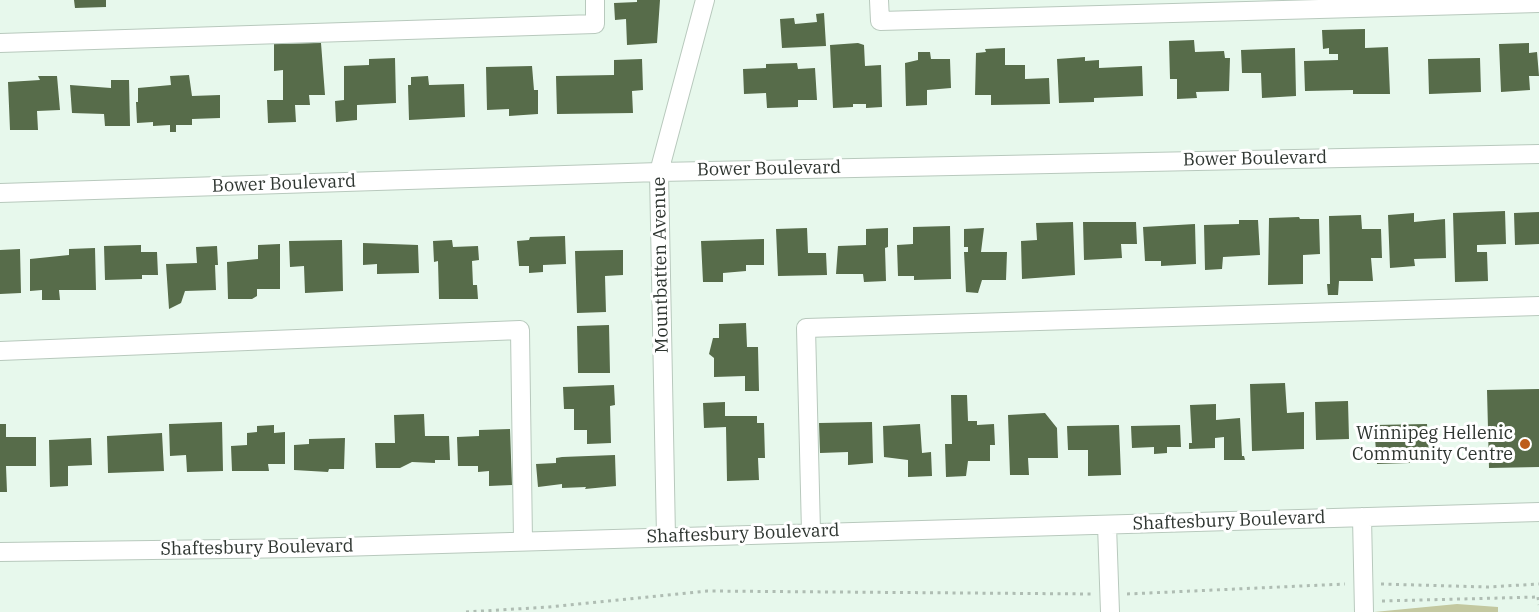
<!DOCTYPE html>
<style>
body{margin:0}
canvas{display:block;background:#e7f8ec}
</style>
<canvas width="1539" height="612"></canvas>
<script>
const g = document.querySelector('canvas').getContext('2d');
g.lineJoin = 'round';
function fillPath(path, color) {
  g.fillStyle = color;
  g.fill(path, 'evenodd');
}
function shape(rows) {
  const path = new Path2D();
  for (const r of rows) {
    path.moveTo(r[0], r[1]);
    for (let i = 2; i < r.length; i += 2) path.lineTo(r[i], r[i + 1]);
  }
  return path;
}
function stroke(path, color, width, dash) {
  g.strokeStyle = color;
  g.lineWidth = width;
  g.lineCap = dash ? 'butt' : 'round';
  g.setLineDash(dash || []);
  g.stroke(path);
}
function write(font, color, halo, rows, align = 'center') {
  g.font = font + ' "IBM Plex Serif",serif';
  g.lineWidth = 6;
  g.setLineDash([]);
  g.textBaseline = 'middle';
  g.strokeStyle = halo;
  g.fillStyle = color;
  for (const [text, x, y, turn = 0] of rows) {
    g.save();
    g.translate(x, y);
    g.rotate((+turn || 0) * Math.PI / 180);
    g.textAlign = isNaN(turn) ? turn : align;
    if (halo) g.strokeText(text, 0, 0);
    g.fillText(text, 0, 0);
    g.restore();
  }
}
const green = shape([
 [1457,604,1498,607,1498,612,1374,612]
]);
const building = shape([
 [74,0,106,0,106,7,75,8],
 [637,0,660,0,657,43,627,45,626,19,615,20,614,3,637,2],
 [824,13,826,46,782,48,780,19,794,18,795,24,817,22,816,14],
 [1365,29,1365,48,1388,47,1390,94,1353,94,1353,90,1305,91,1304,61,1338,60,1338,54,1329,54,1329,48,1323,49,1322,30],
 [1194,40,1195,52,1224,51,1225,58,1230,58,1229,91,1196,92,1197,98,1177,99,1177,79,1170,79,1169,41],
 [321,43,325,95,309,95,310,105,295,105,296,122,268,123,267,100,283,100,283,70,274,71,274,44],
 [858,43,864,45,865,66,881,65,882,107,866,108,866,104,853,104,853,107,833,108,830,45],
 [1529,43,1529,53,1537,52,1539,76,1529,76,1530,90,1501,92,1499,44],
 [1005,48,1005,65,1025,65,1025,79,1049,78,1050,104,991,105,991,95,975,95,976,53,986,52,985,49],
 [1295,48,1296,96,1262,98,1261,73,1242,73,1241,50],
 [918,52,930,52,931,59,950,59,951,88,927,90,927,105,906,106,905,63,918,60],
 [1085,57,1085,61,1099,60,1099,68,1142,66,1143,96,1094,98,1094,102,1059,103,1057,59],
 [395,58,396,103,357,105,357,120,336,122,335,101,344,100,344,66,369,65,369,59],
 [1480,58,1481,92,1429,94,1428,59],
 [642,59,643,90,632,91,633,113,557,114,556,76,614,75,614,60],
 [797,63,798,69,815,68,817,100,798,100,798,107,767,108,766,93,744,94,743,69,766,68,766,64],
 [532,66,534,90,538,90,538,114,509,116,509,109,487,110,486,67],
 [189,75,192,96,220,95,220,118,192,119,192,125,176,125,176,132,170,132,170,125,153,126,153,122,137,123,136,102,138,102,138,88,171,85,170,76],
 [38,76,57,76,60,110,37,111,38,130,10,130,8,82,40,80],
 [428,76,429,85,464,84,465,117,409,120,408,85,411,85,411,77],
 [111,80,129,80,130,126,105,126,104,114,72,113,70,85,111,88],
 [1505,211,1506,244,1477,245,1477,252,1487,252,1488,281,1455,282,1453,213],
 [1539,212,1539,244,1515,245,1514,213],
 [1414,213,1414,222,1445,219,1446,258,1414,259,1415,266,1390,268,1388,215],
 [1361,215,1362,229,1381,229,1382,258,1371,258,1373,281,1339,281,1338,295,1328,295,1327,284,1330,284,1329,216],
 [1299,217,1300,219,1319,219,1320,254,1303,255,1303,284,1268,285,1269,218],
 [1239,220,1258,220,1260,255,1223,257,1222,269,1205,270,1204,225,1239,224],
 [1073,222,1075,275,1022,279,1021,241,1037,240,1036,223],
 [1083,222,1136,222,1137,244,1121,244,1122,258,1084,260],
 [1195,224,1196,264,1161,266,1161,261,1145,261,1143,227],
 [950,226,951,279,914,280,914,276,898,276,897,245,913,244,913,227],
 [807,228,808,253,826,253,827,275,778,276,776,229],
 [888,228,888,247,885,248,886,281,864,282,863,274,836,274,838,246,866,245,866,229],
 [984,228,981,252,1007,252,1006,280,982,280,978,293,966,292,964,252,968,252,968,247,964,247,964,229],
 [565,236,566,264,543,265,543,272,529,273,529,266,519,266,517,241,529,240,530,237],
 [764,239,764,265,746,265,746,271,723,273,723,282,703,282,701,241],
 [342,240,343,291,305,293,304,266,290,267,289,241],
 [452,240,453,247,478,246,479,260,472,261,473,285,477,285,478,299,439,299,438,261,434,262,433,241],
 [363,243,418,245,419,273,377,274,377,264,363,265],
 [280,244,280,289,257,289,257,296,252,299,228,299,227,262,258,259,258,245],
 [141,245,141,252,157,252,158,275,142,275,142,279,105,280,104,246],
 [217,246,218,265,215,265,216,290,185,291,181,303,169,309,166,264,197,263,196,247],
 [95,248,96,290,59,290,60,300,42,300,42,290,30,291,30,259,69,255,69,249],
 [20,249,21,293,0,294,0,250],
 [623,250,623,275,605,276,606,312,577,313,575,251],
 [746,323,747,347,758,347,759,391,745,391,745,376,714,377,714,358,709,354,713,338,719,338,719,324],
 [609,325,610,373,578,373,577,326],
 [1285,383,1287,413,1304,412,1304,449,1252,451,1250,384],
 [614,385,615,405,610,406,611,443,587,444,587,430,574,430,574,409,564,409,563,387],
 [1539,389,1539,467,1489,468,1487,390],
 [951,395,967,395,968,421,977,421,977,425,994,424,995,445,990,445,990,461,968,461,966,476,946,477,945,444,952,444],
 [1348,401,1349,439,1316,440,1315,402],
 [725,402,725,416,757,416,757,423,764,423,765,458,758,458,759,480,727,481,726,427,704,428,703,403],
 [1216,404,1216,420,1240,418,1242,456,1244,456,1245,460,1224,460,1224,437,1215,438,1215,448,1189,449,1189,443,1192,443,1190,405],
 [1045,413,1057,428,1058,458,1028,458,1029,475,1010,475,1008,415],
 [424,414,425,436,449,436,450,460,435,460,435,463,412,462,400,468,376,468,375,443,395,443,394,415],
 [222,422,223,471,187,472,186,455,170,456,169,424],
 [872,422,873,463,848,465,848,452,820,453,819,423],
 [0,424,6,424,6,437,36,437,36,466,6,466,7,492,0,492],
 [920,424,922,453,931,452,932,476,908,477,908,460,884,457,883,426],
 [1427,424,1429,455,1410,455,1410,463,1377,464,1374,425],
 [274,425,274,433,285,432,285,464,268,464,269,471,232,471,231,446,247,445,247,433,257,432,257,426],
 [1119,425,1121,475,1088,476,1088,450,1068,450,1067,426],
 [1180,425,1181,447,1167,447,1167,453,1154,454,1154,447,1132,448,1131,426],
 [510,429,512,485,489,486,489,471,478,472,478,466,458,466,457,437,479,436,479,430],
 [162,433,164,471,108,473,107,436],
 [91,438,92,465,68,466,68,486,50,487,49,440],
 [345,438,344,469,329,469,328,472,294,470,294,445,309,444,309,439],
 [615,455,616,486,585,489,586,487,562,488,562,484,538,487,536,464,556,463,556,458,562,457]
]);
const path = shape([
 [1381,584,1487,587,1539,584],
 [1127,594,1345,584],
 [1538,597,1539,605],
 [1382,601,1539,597],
 [466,612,549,607,707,591,1093,594]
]);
const minor = shape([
 [879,0,880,21,1539,3],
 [0,43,595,24,595,0],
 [0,193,659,172,1539,154],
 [0,351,520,330,523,541],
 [1362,517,1364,612],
 [1107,525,1110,612],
 [811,532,806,328,1539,306],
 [666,537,659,172,705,0],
 [0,552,305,548,1539,512]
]);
const markers = [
 [1525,444,6,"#bd5c1a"]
];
const streetNames = [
 ["Bower Boulevard",1255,159,-1],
 ["Bower Boulevard",769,169,-1],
 ["Bower Boulevard",284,184,-2],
 ["Mountbatten Avenue",661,265,-91],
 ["Shaftesbury Boulevard",1229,521,-2],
 ["Shaftesbury Boulevard",743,534,-2],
 ["Shaftesbury Boulevard",257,548,-1]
];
const poiNames = [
 ["Winnipeg Hellenic",1513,434],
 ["Community Centre",1513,455]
];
fillPath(green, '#c3c8a0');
fillPath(building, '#576c4a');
stroke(minor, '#b8c9bd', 20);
stroke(path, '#afbdb3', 3, [3, 4.5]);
stroke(minor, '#fff', 18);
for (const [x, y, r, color] of markers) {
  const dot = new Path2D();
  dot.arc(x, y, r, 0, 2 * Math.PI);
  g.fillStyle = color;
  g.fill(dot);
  stroke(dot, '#fff', 2);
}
write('18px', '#2e3530', '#fff', streetNames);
write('18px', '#2e3530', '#fff', poiNames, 'right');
</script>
